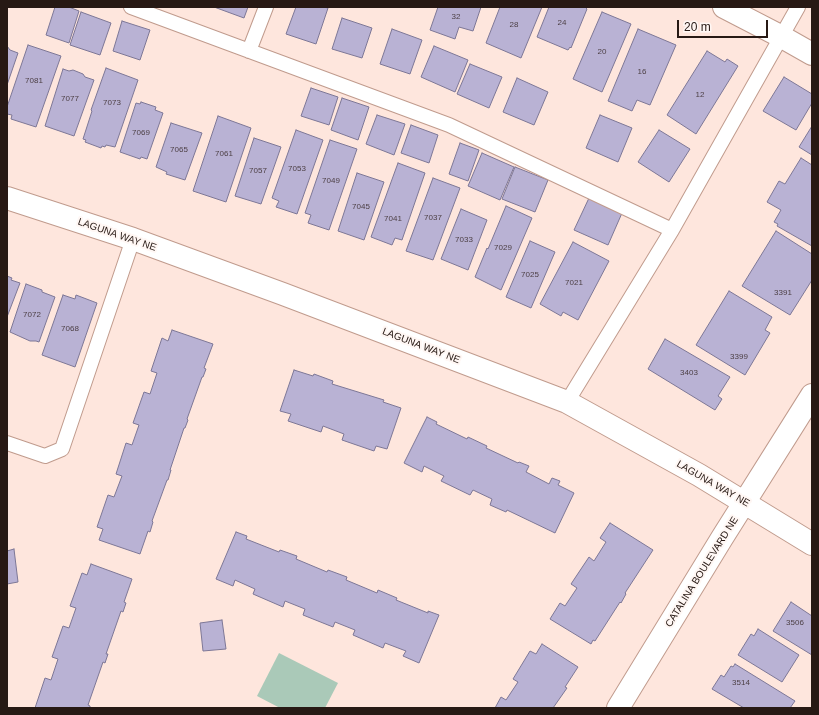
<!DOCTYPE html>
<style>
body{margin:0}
#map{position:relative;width:819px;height:715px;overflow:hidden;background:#fee6dd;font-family:Helvetica,sans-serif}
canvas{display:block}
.frame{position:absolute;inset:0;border:8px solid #271914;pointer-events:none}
.scale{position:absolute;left:677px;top:20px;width:91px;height:18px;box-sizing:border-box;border:2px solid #271914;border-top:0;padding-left:5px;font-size:12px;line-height:14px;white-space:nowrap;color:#271914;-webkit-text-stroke:3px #fff7f4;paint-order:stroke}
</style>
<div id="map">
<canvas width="819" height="715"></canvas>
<div class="frame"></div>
<div class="scale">20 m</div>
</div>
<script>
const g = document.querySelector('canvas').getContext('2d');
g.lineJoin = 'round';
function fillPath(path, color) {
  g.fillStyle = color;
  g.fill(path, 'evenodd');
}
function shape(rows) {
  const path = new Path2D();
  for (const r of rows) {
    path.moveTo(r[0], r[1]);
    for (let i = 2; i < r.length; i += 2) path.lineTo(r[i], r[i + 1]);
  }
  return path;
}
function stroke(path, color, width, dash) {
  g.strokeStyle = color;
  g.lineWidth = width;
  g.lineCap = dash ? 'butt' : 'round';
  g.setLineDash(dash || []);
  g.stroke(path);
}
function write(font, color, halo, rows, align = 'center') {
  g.font = font + ' Helvetica,sans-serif';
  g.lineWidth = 4;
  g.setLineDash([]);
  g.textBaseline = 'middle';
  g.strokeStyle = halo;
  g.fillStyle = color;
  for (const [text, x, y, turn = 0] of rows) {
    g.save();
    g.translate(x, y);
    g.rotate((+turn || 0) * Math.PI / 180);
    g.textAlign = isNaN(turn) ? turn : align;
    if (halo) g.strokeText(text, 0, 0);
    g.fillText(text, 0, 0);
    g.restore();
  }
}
const green = shape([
 [279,653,338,683,325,708,280,708,257,696]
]);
const building = shape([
 [55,7,69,7,79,11,69,43,46,35,55,7],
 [214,7,248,7,244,18,214,7],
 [296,7,324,7,328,8,316,44,286,34,296,7],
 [438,7,481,7,473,31,459,27,455,39,430,30,438,7],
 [500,7,542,7,521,58,486,43,500,7],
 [549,7,585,7,587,9,571,48,570,47,568,50,537,37,549,7],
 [81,12,111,23,100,55,70,45,81,12],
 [602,12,631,24,602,92,573,79,602,12],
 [342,18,372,28,362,58,332,49,342,18],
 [122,21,150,30,140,60,113,51,122,21],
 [392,29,422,40,410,74,380,64,392,29],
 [638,29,676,45,650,105,637,100,632,111,608,101,638,29],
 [28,45,61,56,36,127,11,119,12,115,7,114,7,107,28,45],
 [7,46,10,50,18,53,7,85,7,46],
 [434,46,468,60,455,92,421,77,434,46],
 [707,51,725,62,727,59,738,66,696,134,667,115,707,51],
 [470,64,502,77,489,108,457,94,470,64],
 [106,68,138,80,115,147,106,145,105,147,102,146,101,148,85,142,86,140,83,139,92,111,91,110,106,68],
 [63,69,69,71,73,70,83,74,85,77,94,80,74,136,45,126,63,69],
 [784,77,812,94,812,103,796,130,763,111,784,77],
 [517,78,548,92,534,125,503,112,517,78],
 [311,88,338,97,329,125,301,116,311,88],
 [342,98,369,107,358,140,331,130,342,98],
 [141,102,156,107,155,110,163,113,147,159,141,157,140,159,120,152,136,103,140,104,141,102],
 [377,115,405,124,394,155,366,144,377,115],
 [600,115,632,128,618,162,586,148,600,115],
 [218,116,251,128,226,202,193,191,218,116],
 [171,123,202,133,185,180,166,174,167,172,156,167,171,123],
 [411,125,438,135,429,163,401,153,411,125],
 [812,126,812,155,799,147,812,126],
 [296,130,323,140,297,214,276,207,279,201,272,198,296,130],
 [659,130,690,149,669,182,638,162,659,130],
 [254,138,281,147,261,204,235,196,254,138],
 [330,140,357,149,329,230,308,223,311,215,305,213,330,140],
 [460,143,479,150,468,181,449,174,460,143],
 [482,153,514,167,500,200,468,186,482,153],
 [801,158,812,165,812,246,777,226,778,224,774,222,781,210,767,202,779,181,785,184,801,158],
 [398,163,425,173,402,240,395,238,392,245,371,237,398,163],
 [515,167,548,180,535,212,502,199,515,167],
 [357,173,384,182,364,240,338,231,357,173],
 [433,178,460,188,433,260,406,251,433,178],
 [589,198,622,213,608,245,574,230,589,198],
 [506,206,532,218,501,290,475,277,487,248,488,249,506,206],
 [461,209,487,220,468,270,441,259,461,209],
 [776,231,812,254,812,280,790,315,742,286,776,231],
 [530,241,555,252,531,308,506,297,530,241],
 [573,242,609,261,578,320,563,312,561,316,540,304,573,242],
 [7,276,12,278,11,280,20,283,7,317,7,276],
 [26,284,42,290,42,292,55,297,39,342,36,341,30,341,10,332,26,284],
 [729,291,772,317,765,330,770,333,745,375,696,345,729,291],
 [63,295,75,299,76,295,97,303,75,367,42,355,63,295],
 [172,330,213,344,204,368,206,369,203,377,202,377,187,419,188,420,185,428,184,428,170,470,171,470,168,480,167,480,152,521,153,522,150,532,148,531,140,554,99,540,103,529,97,527,108,495,114,497,122,476,116,474,126,443,132,445,139,425,133,423,144,392,150,394,157,373,151,371,162,338,168,341,172,330],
 [665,339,730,377,718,396,722,399,715,410,648,369,665,339],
 [294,370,313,376,314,374,333,381,332,384,384,400,383,402,401,408,387,449,376,446,374,451,342,440,344,434,323,426,321,432,288,421,291,414,280,411,294,370],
 [427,417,437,422,436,424,467,439,468,437,487,446,486,448,518,463,519,462,529,466,526,472,549,484,552,478,560,481,558,485,574,493,555,533,507,510,506,512,490,505,492,499,473,490,470,495,441,481,444,476,424,466,422,472,404,463,427,417],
 [610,523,653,550,625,593,626,594,621,603,620,602,595,641,593,640,591,644,550,619,560,603,565,606,577,588,571,584,589,557,594,561,606,542,600,538,610,523],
 [236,532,247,536,246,539,279,552,280,550,297,556,296,559,327,572,328,570,347,577,346,580,377,593,378,590,397,598,396,600,428,613,428,611,439,615,419,663,403,656,406,651,385,643,383,648,353,635,355,630,335,622,333,627,303,615,305,609,285,601,283,607,253,594,255,589,235,580,233,586,216,579,236,532],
 [14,549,18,582,7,584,7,551,14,549],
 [91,564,132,579,124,602,126,603,123,612,121,611,106,654,108,654,105,663,103,662,88,705,90,706,90,708,35,708,45,678,51,680,58,659,52,657,63,626,69,628,76,608,70,606,82,573,87,575,91,564],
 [791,602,812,616,812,655,773,631,791,602],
 [222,620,226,649,203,651,200,623,222,620],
 [758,629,799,655,782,682,738,655,751,634,754,636,758,629],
 [542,644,578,667,565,687,567,688,553,708,495,708,501,697,506,700,518,682,513,679,530,651,536,654,542,644],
 [735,664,795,701,790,708,744,708,712,689,721,675,724,677,731,666,733,667,735,664]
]);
const lane = shape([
 [131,7,449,125,672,230],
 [249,51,266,7],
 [567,402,672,230,798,7],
 [7,443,45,456,62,449,133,239]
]);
const street = shape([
 [724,7,782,37,812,54]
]);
const secondary = shape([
 [7,198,133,239,283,294,567,402,699,475,812,544],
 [618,708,722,538,812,395]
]);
const numberNames = [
 ["32",456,17],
 ["24",562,23],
 ["28",514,25],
 ["20",602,52],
 ["16",642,72],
 ["7081",34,81],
 ["12",700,95],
 ["7077",70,99],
 ["7073",112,103],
 ["7069",141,133],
 ["7065",179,150],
 ["7061",224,154],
 ["7053",297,169],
 ["7057",258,171],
 ["7049",331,181],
 ["7045",361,207],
 ["7037",433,218],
 ["7041",393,219],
 ["7033",464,240],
 ["7029",503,248],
 ["7025",530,275],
 ["7021",574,283],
 ["3391",783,293],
 ["7072",32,315],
 ["7068",70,329],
 ["3399",739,357],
 ["3403",689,373],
 ["3506",795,623],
 ["3514",741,683]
];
const streetNames = [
 ["LAGUNA WAY NE",117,235,19],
 ["LAGUNA WAY NE",421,346,21],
 ["LAGUNA WAY NE",713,484,30],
 ["CATALINA BOULEVARD NE",702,572,-58]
];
fillPath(green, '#aac9b8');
fillPath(building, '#b9b2d4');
stroke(building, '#7d7796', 1);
stroke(lane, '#c09b8d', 16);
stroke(street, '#c09b8d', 24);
stroke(secondary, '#c09b8d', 24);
stroke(lane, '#fff', 14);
stroke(street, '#fff', 22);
stroke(secondary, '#fff', 22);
write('8px', '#4c3f44', null, numberNames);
write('10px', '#271914', '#fff7f4', streetNames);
</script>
